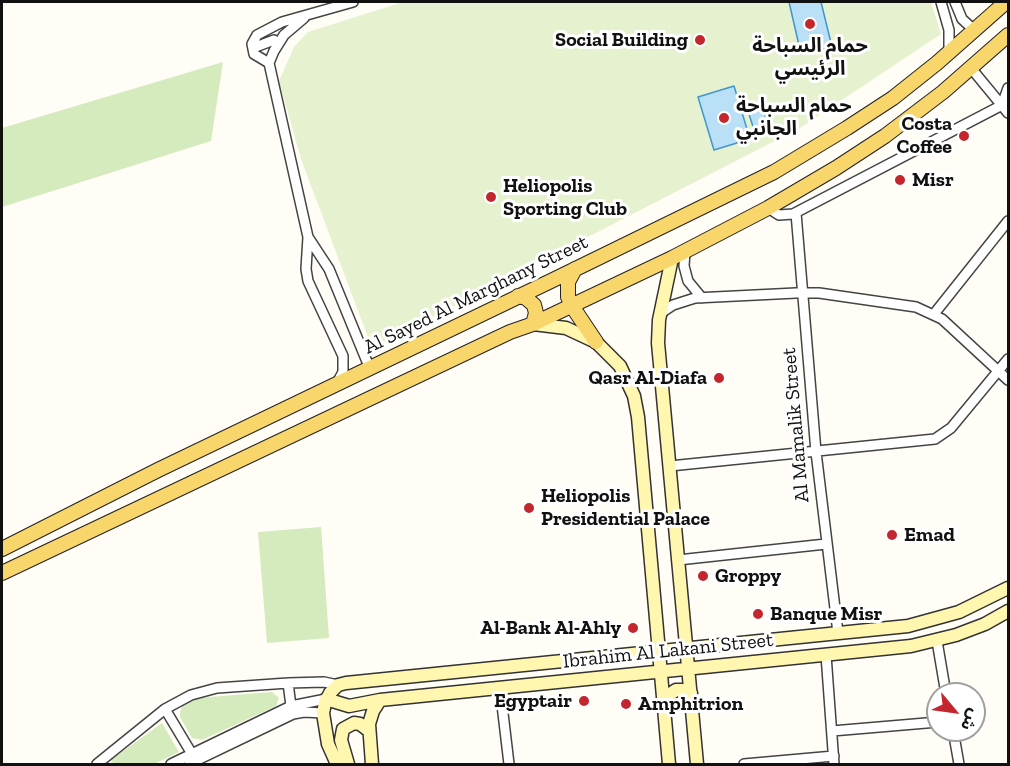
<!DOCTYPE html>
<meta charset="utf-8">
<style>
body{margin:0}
#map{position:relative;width:1010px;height:766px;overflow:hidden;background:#fffdf5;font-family:"Zilla Slab","Noto Sans Arabic",serif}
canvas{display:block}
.frame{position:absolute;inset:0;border:3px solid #111;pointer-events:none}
.north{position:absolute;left:926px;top:682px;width:60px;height:60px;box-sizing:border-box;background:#fff;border:2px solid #a0a0a0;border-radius:50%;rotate:119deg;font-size:16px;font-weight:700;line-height:24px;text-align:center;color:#111}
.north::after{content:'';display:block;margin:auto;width:21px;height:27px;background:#c4262e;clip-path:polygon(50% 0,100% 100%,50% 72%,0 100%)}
</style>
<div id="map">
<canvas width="1010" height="766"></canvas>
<div class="frame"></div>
<div class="north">ش</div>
</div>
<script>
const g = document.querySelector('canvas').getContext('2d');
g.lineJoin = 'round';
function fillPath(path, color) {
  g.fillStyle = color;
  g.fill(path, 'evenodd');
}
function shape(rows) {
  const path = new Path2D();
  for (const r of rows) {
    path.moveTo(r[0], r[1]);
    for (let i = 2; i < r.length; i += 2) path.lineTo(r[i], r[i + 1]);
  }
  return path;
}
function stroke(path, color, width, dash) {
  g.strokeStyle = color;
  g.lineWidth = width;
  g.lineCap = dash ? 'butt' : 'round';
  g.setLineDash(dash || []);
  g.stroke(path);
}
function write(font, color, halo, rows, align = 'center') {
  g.font = font + ' "Zilla Slab","Noto Sans Arabic",serif';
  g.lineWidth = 6;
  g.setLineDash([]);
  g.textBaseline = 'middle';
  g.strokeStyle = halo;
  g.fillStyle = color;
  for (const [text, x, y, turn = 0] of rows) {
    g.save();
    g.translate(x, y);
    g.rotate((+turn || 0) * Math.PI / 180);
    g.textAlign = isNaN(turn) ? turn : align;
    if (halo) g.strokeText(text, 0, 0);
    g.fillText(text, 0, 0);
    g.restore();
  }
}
const green = shape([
 [223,62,211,141,2,207,2,128],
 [321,527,329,638,267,643,258,532],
 [272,692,279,698,276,706,202,740,192,738,180,717,180,712,183,704,197,698],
 [162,723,179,752,154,764,114,764,111,760]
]);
const pitch = shape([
 [403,2,931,2,941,34,800,128,372,348,301,159,279,81,294,47,308,32]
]);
const water = shape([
 [789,2,821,2,832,47,801,54,789,2],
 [734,86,750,139,714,150,698,97,734,86],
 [761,103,770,130,756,136,747,108,761,103]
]);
const minor = shape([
 [941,2,949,30,949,53],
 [955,2,962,19,974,30],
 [253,48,274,40],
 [269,63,308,237,306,269,308,281,343,356,343,372,337,383],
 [269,63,254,54,252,44,257,35,282,22,353,2],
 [269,63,274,51,284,35,304,18],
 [971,68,1008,113],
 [1002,105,1008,88],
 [768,208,779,215,793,214,1008,102],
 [796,213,816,452,838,633],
 [308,237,329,269,370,369],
 [685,251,684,266,688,281,702,298],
 [661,313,673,305,695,298,796,293,819,293,916,307,942,319,1008,380],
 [934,314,1008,221],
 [670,466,935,439,951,428,1008,359],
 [678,560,826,544],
 [937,641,946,694],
 [826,655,834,764],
 [288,683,291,706],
 [500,688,509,764],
 [165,709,192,754],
 [953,730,959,764],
 [832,731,938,722],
 [97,764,165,709,191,695,217,688,288,683,324,682,338,685],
 [171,764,291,706,326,699],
 [189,764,293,714,304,712,323,713],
 [744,764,834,756]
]);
const secondary = shape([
 [672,258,659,320,658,343,697,764],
 [533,324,566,328,596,342,620,366,634,396,638,417,669,764],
 [326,699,349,706,380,700,911,646,956,635,985,624,1008,611],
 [663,699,676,690,686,690,691,693],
 [337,764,328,744,323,713,325,703,330,693,338,685,346,683,908,626,959,612,1008,588],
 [348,764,341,740,343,729,354,723,360,724,368,730],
 [372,764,369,724,373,711,380,700]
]);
const primary = shape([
 [575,269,568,282,568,297,572,306,596,342],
 [518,296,526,298,534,305,536,313,533,324],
 [2,549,158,470,553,280,774,172,847,128,893,98,937,63,1006,2],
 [2,573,510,332,533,324,672,258,768,208,836,168,885,136,943,92,1008,35]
]);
const markers = [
 [810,24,6,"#c4262e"],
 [700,40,6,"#c4262e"],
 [724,118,6,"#c4262e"],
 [964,136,6,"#c4262e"],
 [900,180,6,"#c4262e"],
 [491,197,6,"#c4262e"],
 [719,378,6,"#c4262e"],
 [529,508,6,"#c4262e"],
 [892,535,6,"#c4262e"],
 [703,576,6,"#c4262e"],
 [758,614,6,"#c4262e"],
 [633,628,6,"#c4262e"],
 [584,701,6,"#c4262e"],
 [626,704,6,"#c4262e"]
];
const poiNames = [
 ["Social Building",688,40,"right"],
 ["حمام السباحة",810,46,"center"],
 ["الرئيسي",810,69,"center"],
 ["حمام السباحة",736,106],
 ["الجانبي",736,129],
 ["Costa",952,124,"right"],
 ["Coffee",952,147,"right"],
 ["Misr",912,180],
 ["Heliopolis",503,186],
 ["Sporting Club",503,209],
 ["Qasr Al-Diafa",707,378,"right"],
 ["Heliopolis",541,496],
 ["Presidential Palace",541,519],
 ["Emad",904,535],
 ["Groppy",715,576],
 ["Banque Misr",770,614],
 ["Al-Bank Al-Ahly",621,628,"right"],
 ["Egyptair",572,701,"right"],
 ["Amphitrion",638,704]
];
const streetNames = [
 ["Al Sayed Al Marghany Street",476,295,-26],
 ["Al Mamalik Street",796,425,-95],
 ["Ibrahim Al Lakani Street",668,651,-6]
];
fillPath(green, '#d5ebbd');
fillPath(pitch, '#e6f2cf');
fillPath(water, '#b9e0f7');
stroke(water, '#3f96cf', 1.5);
stroke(minor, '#444', 12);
stroke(secondary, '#333', 15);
stroke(primary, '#222', 16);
stroke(minor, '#fff', 9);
stroke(secondary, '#fff6b0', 12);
stroke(primary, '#f9d66b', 14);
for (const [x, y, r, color] of markers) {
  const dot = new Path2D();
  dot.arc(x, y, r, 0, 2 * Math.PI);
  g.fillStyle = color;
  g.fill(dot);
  stroke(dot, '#fff', 2);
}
write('bold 20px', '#111', '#fff', poiNames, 'left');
write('20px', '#111', '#fff', streetNames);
</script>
